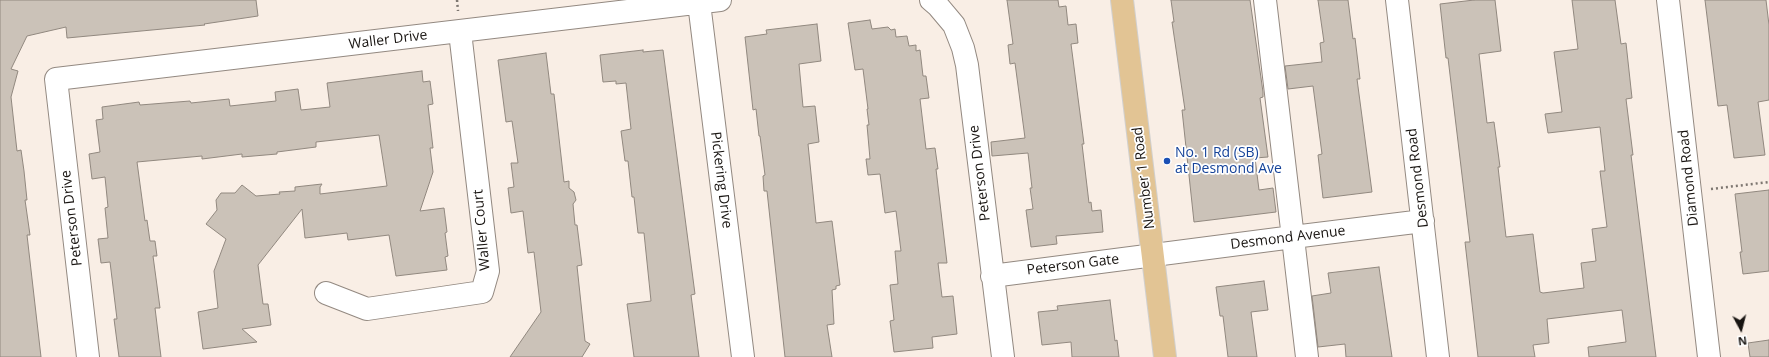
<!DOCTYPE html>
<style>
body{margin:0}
#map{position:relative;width:1769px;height:357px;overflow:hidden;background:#f9eee5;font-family:"Open Sans",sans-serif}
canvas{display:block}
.north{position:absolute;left:1721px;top:309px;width:40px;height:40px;-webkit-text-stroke:3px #fff;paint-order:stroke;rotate:173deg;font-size:11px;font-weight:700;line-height:16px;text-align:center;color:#181411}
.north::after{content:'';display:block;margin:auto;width:14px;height:18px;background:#181411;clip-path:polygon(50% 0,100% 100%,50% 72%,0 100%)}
</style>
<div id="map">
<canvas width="1769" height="357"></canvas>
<div class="north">N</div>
</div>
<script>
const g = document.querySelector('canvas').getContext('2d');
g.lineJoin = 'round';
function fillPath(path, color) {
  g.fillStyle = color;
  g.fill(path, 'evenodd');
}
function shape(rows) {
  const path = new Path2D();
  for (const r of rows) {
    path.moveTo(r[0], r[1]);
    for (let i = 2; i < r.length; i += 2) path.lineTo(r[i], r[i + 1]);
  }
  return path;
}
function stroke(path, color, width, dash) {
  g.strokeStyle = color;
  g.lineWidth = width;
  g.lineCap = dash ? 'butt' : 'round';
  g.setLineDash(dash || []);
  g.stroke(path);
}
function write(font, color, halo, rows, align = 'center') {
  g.font = font + ' "Open Sans",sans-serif';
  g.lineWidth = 3.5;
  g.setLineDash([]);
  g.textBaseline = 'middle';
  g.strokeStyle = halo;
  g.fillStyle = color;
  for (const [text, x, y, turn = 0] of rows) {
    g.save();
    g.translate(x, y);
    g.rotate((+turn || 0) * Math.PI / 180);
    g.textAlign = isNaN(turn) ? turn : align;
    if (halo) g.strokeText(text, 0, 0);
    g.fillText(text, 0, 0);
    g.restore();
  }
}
const building = shape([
 [0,0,256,0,258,16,204,24,205,25,67,38,66,27,27,36,11,69,18,71,11,97,17,151,21,150,24,171,27,200,25,200,30,235,27,235,41,357,0,357,0,0],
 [1007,0,1058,0,1059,7,1066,6,1068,25,1076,24,1078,43,1071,44,1084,144,1082,144,1089,203,1091,202,1092,211,1101,210,1103,232,1056,236,1057,244,1031,247,1026,210,1033,209,1030,188,1032,188,1028,153,992,156,991,142,1025,138,1015,63,1010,64,1008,45,1013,44,1007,0],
 [1171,0,1250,0,1263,92,1263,97,1260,98,1268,157,1255,158,1259,190,1273,188,1276,212,1194,222,1182,110,1185,110,1172,22,1174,22,1171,0],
 [1318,0,1348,0,1353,39,1355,38,1360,79,1357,79,1372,192,1323,198,1318,155,1322,154,1313,86,1288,89,1285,66,1322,62,1320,43,1324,42,1318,0],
 [1474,0,1495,0,1501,51,1479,54,1487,123,1494,122,1500,167,1498,167,1506,237,1533,234,1540,292,1543,293,1584,288,1581,263,1596,261,1592,229,1607,227,1600,171,1605,171,1600,127,1548,133,1545,114,1562,112,1554,52,1578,49,1572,0,1615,0,1621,44,1626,43,1632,98,1626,99,1633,155,1631,155,1656,357,1589,357,1588,347,1626,342,1622,310,1547,319,1549,343,1533,345,1535,357,1478,357,1465,242,1470,242,1448,58,1446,58,1440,4,1474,0],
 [1705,0,1766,0,1769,25,1769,100,1758,102,1765,155,1734,158,1727,105,1718,106,1705,0],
 [870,20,872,29,888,27,891,30,895,29,896,37,907,36,909,46,916,45,916,51,920,50,923,76,926,76,929,98,920,99,926,149,935,148,938,169,936,169,947,263,938,263,942,297,953,296,957,334,932,337,933,348,894,352,890,321,894,320,890,285,898,284,895,251,901,251,896,211,885,213,880,174,868,175,866,159,870,159,867,125,869,125,867,109,868,109,863,69,855,70,848,23,870,20],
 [817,24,821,61,799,64,803,107,815,106,819,142,808,144,816,223,832,221,840,285,836,286,836,289,832,290,834,324,827,325,832,357,785,357,767,191,764,191,763,176,765,175,760,136,759,136,756,109,753,110,745,37,767,34,766,30,817,24],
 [643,50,643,52,663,50,695,294,691,295,699,357,634,357,627,304,651,301,644,233,638,233,634,197,632,197,628,161,625,161,621,131,631,129,626,83,616,84,616,81,603,82,600,55,643,50],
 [546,53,551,94,554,94,564,182,569,181,569,188,574,192,576,200,573,204,575,225,577,225,582,265,577,266,585,341,590,344,582,357,510,357,541,312,534,252,528,253,523,211,511,213,508,188,514,187,511,163,518,163,512,121,506,122,498,60,546,53],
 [422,71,423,82,430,81,433,104,428,105,433,148,430,148,433,172,420,211,444,208,447,232,445,233,448,256,445,257,447,270,396,276,389,235,348,240,347,233,305,238,302,209,258,265,263,304,268,304,271,325,242,329,257,342,203,349,198,312,218,308,214,271,226,239,206,224,217,210,216,200,221,193,235,193,242,185,256,196,280,194,279,192,295,191,295,187,322,184,320,187,320,194,387,186,379,135,316,142,316,147,277,152,277,154,242,157,242,154,202,159,202,156,137,162,145,221,147,220,150,241,155,241,157,256,153,256,160,308,155,308,161,357,119,357,114,319,117,319,110,262,101,263,98,239,108,238,105,208,108,207,105,177,92,179,89,154,100,152,96,120,103,119,102,107,139,102,140,105,190,101,191,103,229,99,230,106,276,101,275,92,298,89,301,110,330,107,327,83,422,71],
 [1769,190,1769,271,1743,274,1740,252,1742,252,1735,194,1769,190],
 [1379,267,1392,357,1346,357,1345,344,1318,347,1312,296,1331,293,1328,273,1379,267],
 [1264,281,1268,310,1251,312,1257,357,1228,357,1223,316,1220,316,1216,287,1264,281],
 [1110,300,1115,341,1117,340,1119,357,1072,357,1071,342,1042,345,1038,312,1058,310,1057,306,1110,300],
 [1769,340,1769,357,1750,357,1748,343,1769,340]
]);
const path = shape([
 [457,0,458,11],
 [1711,189,1769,182]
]);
const minor = shape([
 [931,0,938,6,954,25,963,48,967,65,1003,357],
 [1265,0,1307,357],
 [1397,0,1438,357],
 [1668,0,1709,357],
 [699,3,743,357],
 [992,276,1293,237,1423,221],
 [326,293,367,309,482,292,488,271,460,32],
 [88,357,56,79,720,0]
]);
const major = shape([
 [1122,0,1165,357]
]);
const markers = [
 [1167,161,4,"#1a4fb4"]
];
const streetNames = [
 ["Waller Drive",388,40,-7],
 ["Peterson Drive",980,173,-97],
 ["Number 1 Road",1144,178,-97],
 ["Desmond Road",1418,178,-97],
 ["Diamond Road",1689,178,-96],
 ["Pickering Drive",721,180,83],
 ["Peterson Drive",72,218,-97],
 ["Waller Court",482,230,-95],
 ["Desmond Avenue",1288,238,-7],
 ["Peterson Gate",1073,265,-7]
];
const transitNames = [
 ["No. 1 Rd (SB)",1175,153],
 ["at Desmond Ave",1175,169]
];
fillPath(building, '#cbc2b8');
stroke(building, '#91887f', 1);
stroke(minor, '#938981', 24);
stroke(major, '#d1d0cf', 24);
stroke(path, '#7e7771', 2.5, [2, 3]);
stroke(minor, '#fff', 22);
stroke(major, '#e2c494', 22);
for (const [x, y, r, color] of markers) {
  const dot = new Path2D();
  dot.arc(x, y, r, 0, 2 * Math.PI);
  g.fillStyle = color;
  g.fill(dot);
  stroke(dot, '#fff', 1.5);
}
write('14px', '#181411', '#fff', streetNames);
write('14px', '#164399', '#fff', transitNames, 'left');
</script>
